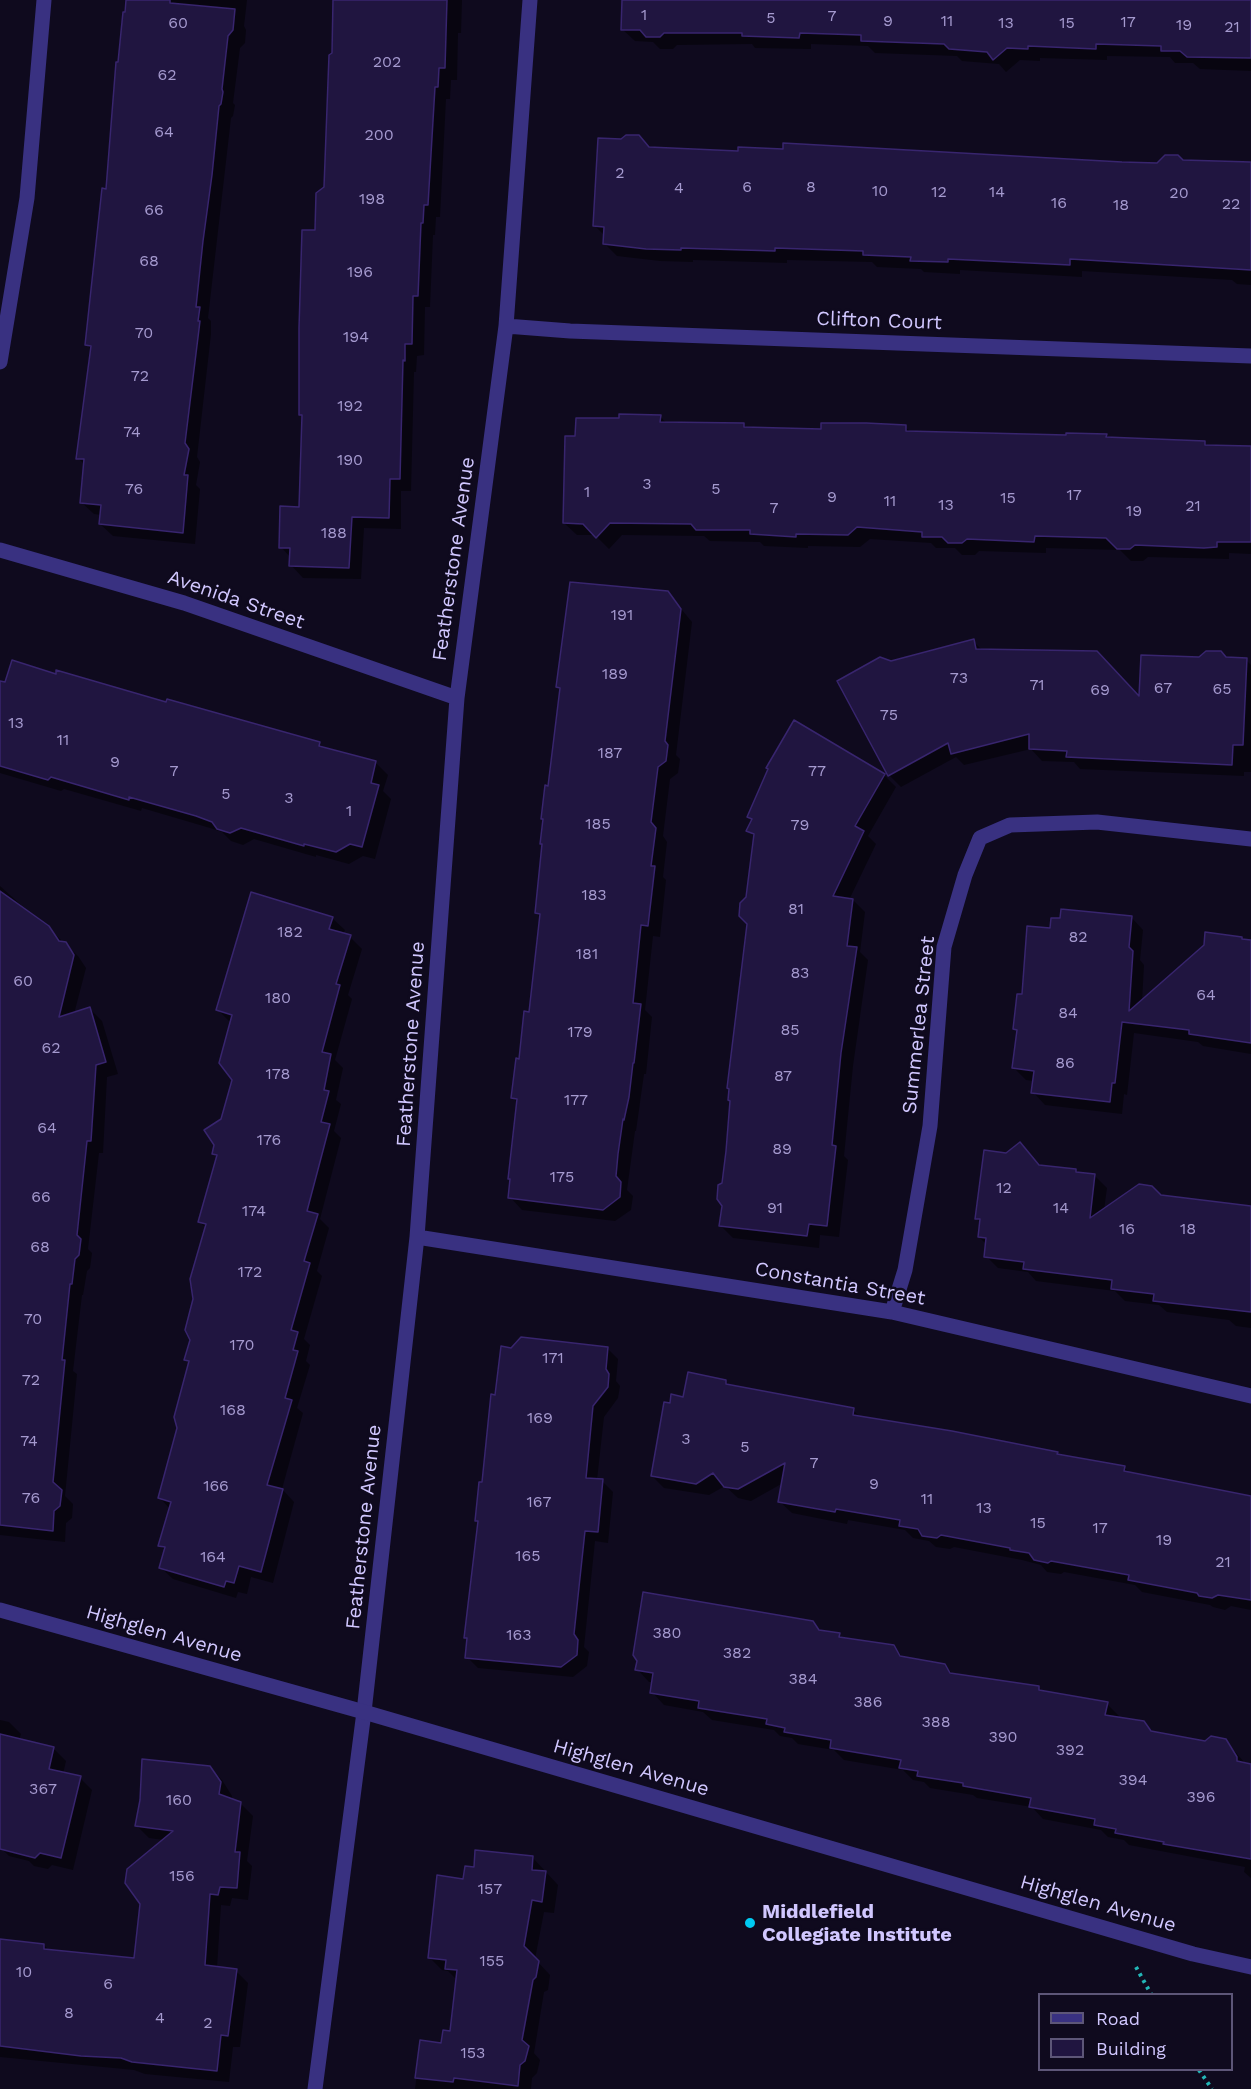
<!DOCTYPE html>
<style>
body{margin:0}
#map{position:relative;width:1251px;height:2089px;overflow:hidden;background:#0f0a1e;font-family:"Work Sans",sans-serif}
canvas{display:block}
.legend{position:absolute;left:1038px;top:1993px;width:195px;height:78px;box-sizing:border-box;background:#0f0a1e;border:2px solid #5d5678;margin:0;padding:8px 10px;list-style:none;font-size:18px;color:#d1c7ff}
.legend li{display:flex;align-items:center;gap:12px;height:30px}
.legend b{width:30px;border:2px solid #5d5678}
</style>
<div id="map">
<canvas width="1251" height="2089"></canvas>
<ul class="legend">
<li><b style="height:8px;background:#393181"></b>Road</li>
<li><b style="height:16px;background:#201540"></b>Building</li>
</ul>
</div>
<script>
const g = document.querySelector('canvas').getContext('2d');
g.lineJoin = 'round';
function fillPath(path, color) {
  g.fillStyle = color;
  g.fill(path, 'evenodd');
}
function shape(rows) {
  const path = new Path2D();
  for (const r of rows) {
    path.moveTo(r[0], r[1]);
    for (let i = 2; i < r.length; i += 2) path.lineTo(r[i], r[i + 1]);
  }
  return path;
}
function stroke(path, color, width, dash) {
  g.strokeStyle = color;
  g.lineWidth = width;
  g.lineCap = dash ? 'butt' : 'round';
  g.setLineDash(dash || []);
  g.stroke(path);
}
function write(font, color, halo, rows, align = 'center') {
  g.font = font + ' "Work Sans",sans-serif';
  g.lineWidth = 5;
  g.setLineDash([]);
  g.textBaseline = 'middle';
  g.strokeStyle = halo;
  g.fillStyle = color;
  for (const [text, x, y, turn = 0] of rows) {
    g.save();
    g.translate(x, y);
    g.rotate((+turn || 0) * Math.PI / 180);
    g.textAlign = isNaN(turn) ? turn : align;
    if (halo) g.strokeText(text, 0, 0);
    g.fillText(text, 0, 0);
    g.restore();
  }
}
const shadow = shape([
 [125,0,247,0,244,26,246,30,245,43,240,48,233,103,235,105,233,116,231,118,208,318,211,321,211,334,197,457,200,462,196,485,200,489,195,544,113,536,100,524,101,515,94,514,81,502,85,465,78,458,92,350,87,345,107,190,115,103,113,101,117,64,119,64],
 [335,0,462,0,461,33,458,33,457,80,451,80,450,99,446,99,440,217,436,217,435,235,433,235,430,307,425,307,424,355,417,356,416,372,414,372,411,491,401,491,401,529,364,528,361,579,303,578,291,565,291,558,281,547,300,508,303,417,300,414,317,232,325,187],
 [623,0,1251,0,1251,71,1200,69,1193,63,1175,63,1170,57,1107,56,1107,60,1040,58,1040,61,1020,60,1006,72,999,64,962,61,957,56,875,53,868,46,811,44,811,49,755,48,752,44,677,45,673,49,660,49,653,42,635,41,622,29],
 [650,148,1157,164,1251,161,1251,285,1237,284,1232,280,1082,271,1082,277,960,270,960,274,924,272,921,269,877,267,872,262,787,260,787,263,693,260,693,262,660,261,617,256,605,244,605,236,595,226],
 [660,416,667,424,744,425,748,429,822,431,905,427,911,432,1068,437,1106,435,1110,439,1204,442,1208,446,1251,447,1251,554,1229,553,1229,559,1148,557,1143,561,1131,561,1120,550,1046,548,1046,553,979,551,975,555,962,555,955,548,936,548,931,543,870,539,860,547,808,546,808,548,764,546,760,542,710,541,704,536,622,535,609,549,595,535,577,535,564,523,577,438],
 [667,592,692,622,676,755,680,759,678,773,670,779,663,836,667,842,663,877,666,880,660,937,653,936,645,1010,652,1017,646,1074,644,1074,636,1131,635,1131,627,1190,633,1196,631,1210,615,1221,522,1210,510,1197,512,1181,509,1178,518,1103,513,1098,531,1013,541,918,536,913,543,846,541,844,561,691,557,687],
 [973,641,982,650,1141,699,1226,659,1246,660,1251,665,1251,772,1244,772,1244,776,1080,769,1074,762,1042,761,1031,749,964,765,956,757,901,787,889,775,891,663],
 [57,675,319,743,325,749,375,762,388,775,383,791,391,799,375,859,363,856,349,864,316,855,316,857,254,839,243,845,231,841,222,832,210,828,142,808,141,811,64,789,61,791,0,773,0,682,6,684],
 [884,775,896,787,868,836,876,844,849,900,853,900,865,912,860,952,868,960,853,1066,844,1156,848,1160,839,1237,820,1235,819,1248,733,1238,721,1226,723,1184,749,924,748,898,755,837,748,830,753,821,748,817],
 [0,886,21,905,21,908,48,927,65,944,78,956,86,968,74,1014,90,1009,102,1021,118,1074,107,1077,103,1153,99,1153,88,1249,92,1253,90,1268,87,1271,83,1295,82,1295,73,1371,77,1374,65,1496,73,1504,72,1518,66,1523,65,1542,0,1535],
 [1131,917,1143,930,1140,960,1144,965,1142,1002,1242,938,1244,941,1251,941,1251,1054,1203,1046,1198,1042,1134,1033,1127,1095,1124,1094,1122,1114,1045,1105,1033,1092,1034,1081,1026,1080,1014,1068,1019,1032,1015,1029,1023,996,1051,930],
 [332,918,345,930,343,935,350,937,362,949,348,995,352,999,335,1060,343,1068,336,1100,341,1104,334,1131,341,1138,320,1219,329,1228,317,1271,322,1276,304,1339,310,1345,306,1361,310,1365,297,1408,303,1413,282,1489,294,1502,273,1583,251,1577,247,1594,238,1592,236,1598,173,1579,160,1567,165,1551,160,1545,170,1509,160,1498,178,1428,190,1364,186,1360,192,1340,195,1299,206,1228,199,1221,218,1158,213,1153,233,1080,230,1022,218,1010],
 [1020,1144,1041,1166,1075,1170,1079,1174,1095,1176,1107,1188,1104,1210,1161,1197,1251,1208,1251,1328,1236,1326,1229,1320,1167,1312,1159,1305,1125,1301,1115,1291,1036,1281,1028,1272,998,1268,986,1256,987,1245,979,1237,981,1223,976,1218,1007,1154],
 [607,1348,618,1359,616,1381,620,1386,618,1398,604,1417,597,1480,602,1481,613,1492,608,1543,595,1541,584,1647,589,1652,587,1666,573,1677,478,1668,467,1657,468,1640,466,1637,480,1523,477,1520,496,1396],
 [726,1381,731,1387,853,1410,861,1418,1124,1467,1131,1474,1251,1497,1251,1610,1231,1606,1225,1610,1213,1607,1210,1605,1142,1592,1135,1585,1064,1572,1061,1574,1047,1572,1041,1565,1022,1560,954,1547,950,1549,936,1547,929,1541,913,1538,905,1530,848,1520,847,1524,792,1513,779,1501,783,1483,751,1501,738,1498,725,1486,709,1495,664,1488,652,1476,671,1404],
 [813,1622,822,1632,839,1635,844,1639,893,1647,905,1659,944,1665,954,1675,1039,1687,1044,1693,1107,1704,1119,1716,1119,1719,1143,1723,1153,1733,1206,1742,1226,1741,1244,1762,1251,1764,1251,1878,1244,1872,1245,1867,1129,1845,1124,1840,1108,1837,1101,1830,1043,1819,1032,1807,977,1798,973,1795,930,1788,924,1782,913,1780,903,1770,844,1760,834,1750,798,1744,792,1738,780,1736,774,1730,712,1720,703,1712,664,1705,652,1692,653,1682,649,1682,637,1669],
 [0,1720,9,1722,21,1734,19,1740,53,1748,66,1761,63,1774,80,1778,92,1790,73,1870,52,1865,48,1869,34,1866,29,1861,9,1856,0,1847],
 [210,1768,222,1780,232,1796,232,1800,241,1804,253,1816,247,1861,252,1866,248,1900,232,1898,230,1906,221,1905,217,1968,236,1971,248,1983,240,2047,233,2047,229,2082,145,2074,134,2070,0,2057,0,1940,44,1945,50,1951,136,1959,164,1840,149,1838,137,1826],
 [533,1858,558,1885,554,1913,544,1912,535,1959,550,1975,548,1990,544,1992,534,2053,540,2060,537,2073,532,2078,531,2089,415,2089,421,2042,442,2045,451,2033,457,1980,448,1971,442,1970,430,1958,465,1881,475,1868]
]);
const building = shape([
 [126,0,170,0,170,3,235,9,233,30,228,36,222,89,223,92,221,104,219,106,212,175,203,241,196,307,200,307,198,321,200,321,185,443,189,449,184,475,188,475,183,533,99,524,101,505,80,503,84,459,76,459,91,346,85,345,102,188,106,189,116,62,118,62,123,12,125,12,126,0],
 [333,0,447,0,445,68,439,68,438,87,435,87,428,205,424,205,423,223,421,223,418,296,413,296,412,344,405,344,405,361,403,360,400,479,390,479,389,518,352,517,349,568,289,566,290,548,279,548,280,506,299,507,302,415,299,415,299,328,302,230,315,230,316,193,324,187,329,55,332,53,333,0],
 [622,0,1251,0,1251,58,1187,57,1180,51,1161,51,1161,46,1096,44,1096,49,1028,46,1028,49,1007,48,993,60,987,52,949,49,944,44,861,41,861,35,800,33,799,38,742,36,742,33,664,33,660,37,646,37,640,30,621,30,622,0],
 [626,135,639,135,649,147,738,151,738,147,783,149,783,143,1122,162,1157,163,1165,155,1178,155,1183,160,1251,162,1251,270,1070,259,1070,265,948,259,948,262,910,261,911,257,863,255,863,251,775,248,775,251,681,248,681,250,646,249,603,244,604,227,593,226,598,138,621,139,626,135],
 [619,414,661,415,660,422,744,423,744,427,821,429,821,423,866,423,906,425,906,431,1066,435,1066,433,1107,434,1106,437,1205,441,1205,445,1251,446,1251,542,1217,542,1217,547,1204,548,1135,545,1130,549,1117,549,1106,538,1035,536,1034,542,967,539,962,543,948,543,942,537,922,537,922,532,857,527,848,535,796,534,796,537,750,534,750,530,696,530,691,524,610,523,596,538,583,524,563,523,565,436,575,436,576,418,619,418,619,414],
 [570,582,668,591,681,609,665,741,668,745,666,761,658,767,651,822,656,828,651,866,655,866,648,926,641,925,633,1003,641,1004,634,1063,633,1063,629,1097,624,1120,623,1119,618,1154,616,1176,621,1182,620,1197,603,1210,508,1198,510,1179,508,1179,517,1099,511,1098,516,1058,519,1059,524,1011,529,1012,540,914,535,913,542,844,540,844,543,819,541,819,545,785,548,786,560,688,556,687,570,582],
 [974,639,976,649,1097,651,1139,696,1141,655,1199,657,1206,651,1221,651,1226,657,1247,658,1243,745,1233,745,1232,765,1066,757,1067,751,1029,749,1029,734,951,754,948,743,888,776,837,681,880,657,891,661,974,639],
 [12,660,56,674,56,670,166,702,167,699,320,742,319,746,376,761,371,783,379,785,362,847,350,844,336,852,304,844,304,846,241,828,230,833,217,829,212,822,196,816,129,797,129,800,51,777,48,780,0,766,0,681,5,682,12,660],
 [794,720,885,774,855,826,864,831,833,896,853,899,847,946,857,947,841,1053,832,1145,836,1146,827,1226,809,1224,807,1236,719,1226,722,1206,717,1199,718,1185,722,1183,726,1151,730,1101,728,1100,729,1089,727,1088,747,924,739,916,740,903,746,897,754,834,746,831,752,819,747,817,768,769,766,768,794,720],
 [0,891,49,926,59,941,66,942,74,955,59,1017,90,1007,106,1062,96,1065,91,1141,87,1141,77,1235,81,1239,79,1255,75,1259,72,1284,70,1284,62,1360,65,1360,53,1482,62,1490,60,1506,54,1511,53,1531,0,1525,0,891],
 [251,892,333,917,329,929,351,935,336,984,340,985,322,1052,331,1054,324,1090,329,1091,321,1122,330,1124,307,1211,318,1214,304,1261,310,1263,291,1330,298,1332,293,1350,298,1351,285,1398,292,1400,267,1485,283,1489,261,1572,239,1566,234,1583,226,1581,224,1587,159,1568,165,1547,158,1546,171,1502,158,1498,177,1428,174,1417,189,1361,184,1360,190,1340,185,1330,193,1299,190,1279,206,1224,198,1222,217,1155,212,1154,214,1145,204,1130,221,1119,232,1080,219,1063,232,1015,216,1010,251,892],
 [1061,909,1132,916,1129,947,1133,951,1129,1011,1204,945,1205,932,1242,937,1242,939,1251,940,1251,1043,1189,1034,1189,1030,1122,1022,1115,1083,1112,1083,1110,1102,1031,1093,1034,1071,1012,1068,1017,1030,1013,1029,1017,994,1022,994,1027,926,1050,928,1051,918,1060,918,1061,909],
 [1020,1142,1039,1165,1076,1169,1076,1172,1095,1174,1090,1218,1139,1184,1152,1186,1161,1195,1251,1206,1251,1312,1153,1301,1154,1294,1111,1289,1112,1280,1023,1269,1024,1262,984,1257,986,1238,978,1237,980,1219,975,1219,984,1150,1006,1153,1020,1142],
 [521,1337,608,1347,606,1369,609,1374,608,1387,593,1406,586,1478,603,1479,598,1532,585,1531,574,1634,578,1640,577,1655,561,1667,465,1658,467,1638,464,1638,478,1521,475,1521,479,1482,482,1482,491,1394,495,1395,501,1346,511,1348,521,1337],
 [688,1372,726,1380,726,1384,854,1408,853,1415,952,1431,1058,1452,1057,1454,1125,1466,1124,1471,1251,1496,1251,1600,1218,1595,1212,1598,1199,1596,1197,1593,1128,1580,1129,1575,1051,1561,1048,1563,1034,1560,1029,1553,1010,1550,1010,1548,941,1535,937,1538,922,1536,918,1529,899,1526,900,1520,836,1509,835,1512,778,1502,785,1463,738,1489,724,1487,713,1473,696,1484,651,1476,664,1402,670,1403,671,1394,683,1397,688,1372],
 [643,1592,813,1621,819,1630,840,1633,839,1637,894,1645,900,1656,945,1664,950,1673,1039,1686,1039,1690,1108,1702,1105,1715,1144,1721,1151,1731,1205,1741,1211,1736,1226,1739,1237,1757,1237,1761,1251,1764,1251,1859,1163,1844,1164,1842,1115,1833,1116,1829,1094,1825,1095,1819,1029,1807,1031,1798,963,1786,963,1783,917,1776,918,1771,899,1768,901,1760,830,1748,831,1740,784,1732,785,1728,766,1724,767,1719,698,1708,699,1701,650,1693,653,1673,635,1670,637,1661,633,1655,643,1592],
 [0,1734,54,1747,49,1769,81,1776,61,1858,40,1853,35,1858,0,1849,0,1734],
 [142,1759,210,1766,221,1782,219,1794,241,1802,235,1852,240,1852,237,1888,220,1887,218,1895,210,1894,205,1965,237,1969,228,2036,221,2035,217,2071,132,2062,121,2058,81,2056,0,2046,0,1939,44,1944,44,1949,134,1958,140,1904,125,1883,127,1869,173,1831,135,1826,140,1800,142,1759],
 [475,1850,533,1856,532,1870,546,1871,542,1902,532,1900,524,1946,539,1961,536,1977,533,1980,522,2040,529,2046,525,2061,520,2065,518,2086,454,2078,453,2082,415,2078,420,2040,441,2043,443,2030,450,2031,457,1970,445,1969,446,1960,428,1958,437,1875,463,1879,465,1866,474,1867,475,1850]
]);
const path = shape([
 [1136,1967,1151,1994],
 [1199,2070,1212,2089]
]);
const minor = shape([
 [506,326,570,331,1251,356],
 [0,362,27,198,44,0],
 [0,550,184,603,457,698],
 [417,1237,892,1312,1251,1396],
 [892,1312,905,1270,930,1126,944,947,965,875,980,838,1010,825,1097,822,1251,839],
 [315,2089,364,1712,417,1237,457,698,506,326,530,0]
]);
const tertiary = shape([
 [0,1610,364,1712,1193,1954,1251,1967]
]);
const markers = [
 [750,1923,6,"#00caf2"]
];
const numberNames = [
 ["1",644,15],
 ["7",832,16],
 ["5",771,18],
 ["9",888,21],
 ["11",947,21],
 ["17",1128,22],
 ["60",178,23],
 ["13",1006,23],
 ["15",1067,23],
 ["19",1184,25],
 ["21",1232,27],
 ["202",387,62],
 ["62",167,75],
 ["64",164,132],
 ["200",379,135],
 ["2",620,173],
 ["6",747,187],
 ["8",811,187],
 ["4",679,188],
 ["10",880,191],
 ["12",939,192],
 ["14",997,192],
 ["20",1179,193],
 ["198",372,199],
 ["16",1059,203],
 ["22",1231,204],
 ["18",1121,205],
 ["66",154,210],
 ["68",149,261],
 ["196",360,272],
 ["70",144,333],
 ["194",356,337],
 ["72",140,376],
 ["192",350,406],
 ["74",132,432],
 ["190",350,460],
 ["3",647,484],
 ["76",134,489],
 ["5",716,489],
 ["1",587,492],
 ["17",1074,495],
 ["9",832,497],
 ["15",1008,498],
 ["11",890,501],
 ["13",946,505],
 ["21",1193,506],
 ["7",774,508],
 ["19",1134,511],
 ["188",334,533],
 ["191",622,615],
 ["189",615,674],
 ["73",959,678],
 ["71",1037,685],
 ["67",1163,688],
 ["65",1222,689],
 ["69",1100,690],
 ["75",889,715],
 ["13",16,723],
 ["11",63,740],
 ["187",610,753],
 ["9",115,762],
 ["7",174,771],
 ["77",817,771],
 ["5",226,794],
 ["3",289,798],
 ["1",349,811],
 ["185",598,824],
 ["79",800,825],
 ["183",594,895],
 ["81",796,909],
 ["182",290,932],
 ["82",1078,937],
 ["181",587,954],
 ["83",800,973],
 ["60",23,981],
 ["64",1206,995],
 ["180",278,998],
 ["84",1068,1013],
 ["85",790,1030],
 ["179",580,1032],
 ["62",51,1048],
 ["86",1065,1063],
 ["178",278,1074],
 ["87",783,1076],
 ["177",576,1100],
 ["64",47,1128],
 ["176",269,1140],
 ["89",782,1149],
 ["175",562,1177],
 ["12",1004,1188],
 ["66",41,1197],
 ["91",775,1208],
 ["14",1061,1208],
 ["174",254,1211],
 ["16",1127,1229],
 ["18",1188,1229],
 ["68",40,1247],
 ["172",250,1272],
 ["70",33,1319],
 ["170",242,1345],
 ["171",553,1358],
 ["72",31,1380],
 ["168",233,1410],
 ["169",540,1418],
 ["3",686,1439],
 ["74",29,1441],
 ["5",745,1447],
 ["7",814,1463],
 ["9",874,1484],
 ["166",216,1486],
 ["76",31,1498],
 ["11",927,1499],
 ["167",539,1502],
 ["13",984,1508],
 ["15",1038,1523],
 ["17",1100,1528],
 ["19",1164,1540],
 ["165",528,1556],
 ["164",213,1557],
 ["21",1223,1562],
 ["380",667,1633],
 ["163",519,1635],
 ["382",737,1653],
 ["384",803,1679],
 ["386",868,1702],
 ["388",936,1722],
 ["390",1003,1737],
 ["392",1070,1750],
 ["394",1133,1780],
 ["367",43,1789],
 ["396",1201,1797],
 ["160",179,1800],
 ["156",182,1876],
 ["157",490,1889],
 ["155",492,1961],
 ["10",24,1972],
 ["6",108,1984],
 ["8",69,2013],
 ["4",160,2018],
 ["2",208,2023],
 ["153",473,2053]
];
const streetNames = [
 ["Clifton Court",879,321,2],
 ["Featherstone Avenue",454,559,-82],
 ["Avenida Street",236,600,19],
 ["Summerlea Street",919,1025,-84],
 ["Featherstone Avenue",411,1044,-86],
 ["Constantia Street",840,1284,10],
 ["Featherstone Avenue",364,1527,-84],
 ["Highglen Avenue",164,1634,16],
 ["Highglen Avenue",631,1768,16],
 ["Highglen Avenue",1098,1904,16]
];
const poiNames = [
 ["Middlefield",762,1912],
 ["Collegiate Institute",762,1935]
];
fillPath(shadow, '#0007');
fillPath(building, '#201540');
stroke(building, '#38256e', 1.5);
stroke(path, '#23b6b7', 4, [3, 4.5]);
stroke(minor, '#393181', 15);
stroke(tertiary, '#393181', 15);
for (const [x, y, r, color] of markers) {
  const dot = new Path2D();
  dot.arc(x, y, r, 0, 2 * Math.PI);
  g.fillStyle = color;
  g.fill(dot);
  stroke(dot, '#0f0a1e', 2);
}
write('16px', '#a59acf', null, numberNames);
write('20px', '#d1c7ff', '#0f0a1e', streetNames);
write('bold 20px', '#d1c7ff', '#0f0a1e', poiNames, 'left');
</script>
